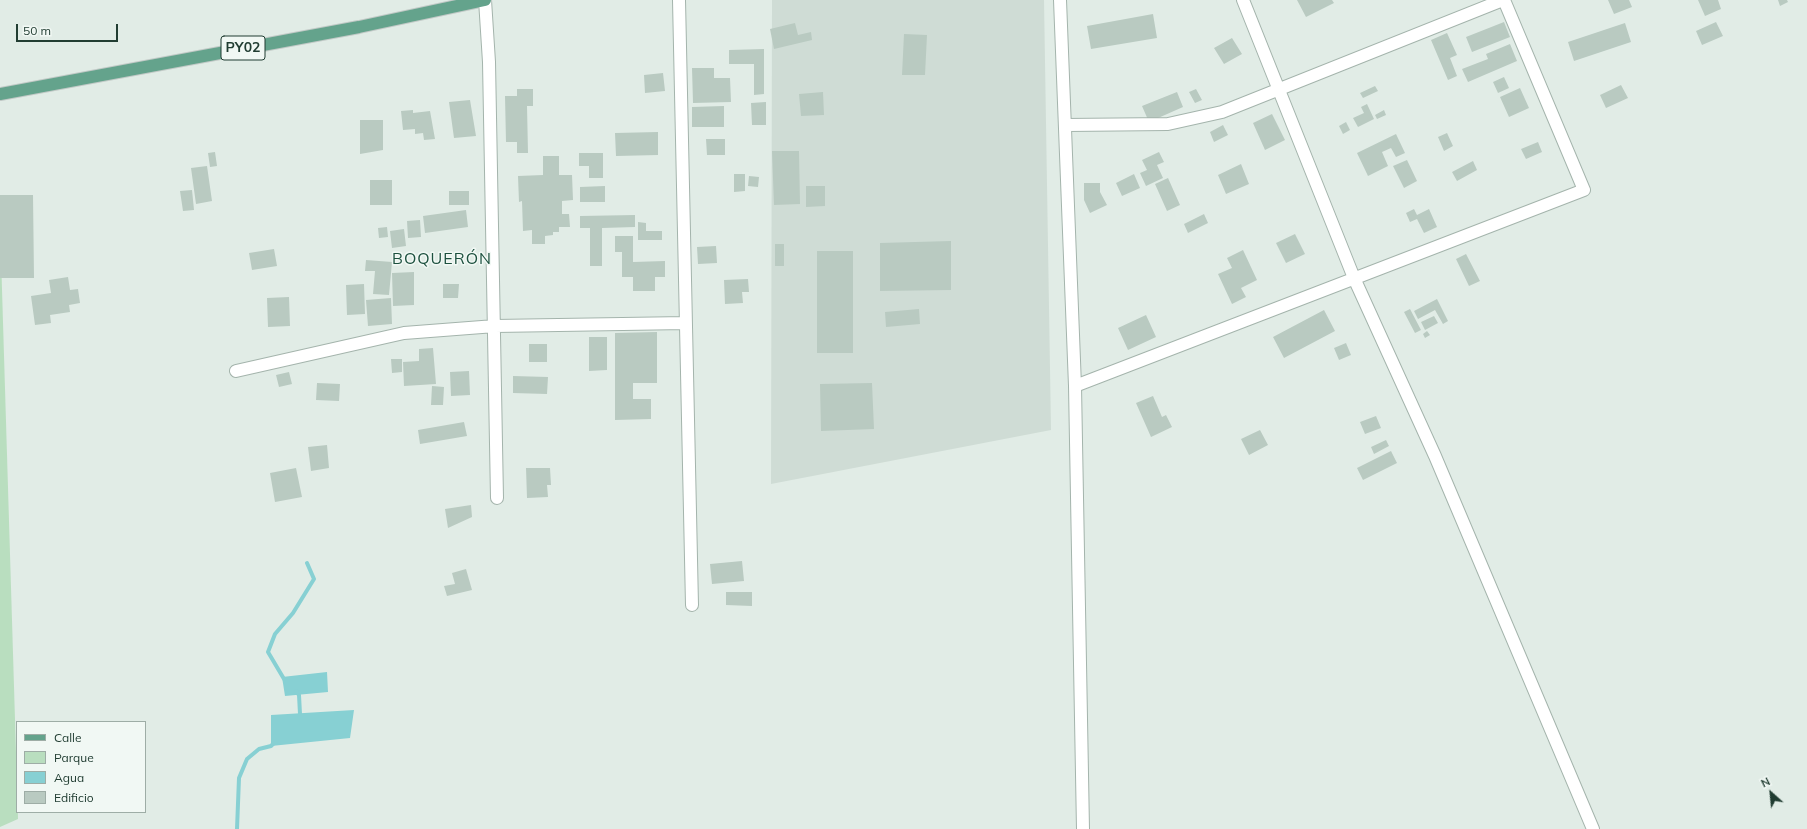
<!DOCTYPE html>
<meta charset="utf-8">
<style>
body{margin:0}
#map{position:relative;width:1807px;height:829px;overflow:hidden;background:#e1ece6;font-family:Mulish,sans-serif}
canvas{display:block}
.legend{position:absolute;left:16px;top:721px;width:130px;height:92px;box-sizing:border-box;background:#f1f8f4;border:1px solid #9eada6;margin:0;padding:5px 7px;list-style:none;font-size:12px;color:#213d32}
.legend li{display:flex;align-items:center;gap:8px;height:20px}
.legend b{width:20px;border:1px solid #9eada6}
.north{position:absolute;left:1751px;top:773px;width:40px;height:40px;-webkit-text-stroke:3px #f1f8f4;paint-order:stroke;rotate:333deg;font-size:11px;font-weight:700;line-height:16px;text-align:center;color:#213d32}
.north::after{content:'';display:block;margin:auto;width:14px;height:18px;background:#213d32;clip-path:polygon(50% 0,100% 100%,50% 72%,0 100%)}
.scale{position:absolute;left:16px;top:24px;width:102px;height:18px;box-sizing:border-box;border:2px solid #213d32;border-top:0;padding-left:5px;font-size:12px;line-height:14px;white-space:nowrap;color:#213d32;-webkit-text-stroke:3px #f1f8f4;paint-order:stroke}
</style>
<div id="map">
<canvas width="1807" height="829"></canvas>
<ul class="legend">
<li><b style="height:5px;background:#64a38c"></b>Calle</li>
<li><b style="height:11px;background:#b9debf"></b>Parque</li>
<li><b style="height:11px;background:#87d0d3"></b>Agua</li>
<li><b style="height:11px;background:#b9cac1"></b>Edificio</li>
</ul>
<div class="north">N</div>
<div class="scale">50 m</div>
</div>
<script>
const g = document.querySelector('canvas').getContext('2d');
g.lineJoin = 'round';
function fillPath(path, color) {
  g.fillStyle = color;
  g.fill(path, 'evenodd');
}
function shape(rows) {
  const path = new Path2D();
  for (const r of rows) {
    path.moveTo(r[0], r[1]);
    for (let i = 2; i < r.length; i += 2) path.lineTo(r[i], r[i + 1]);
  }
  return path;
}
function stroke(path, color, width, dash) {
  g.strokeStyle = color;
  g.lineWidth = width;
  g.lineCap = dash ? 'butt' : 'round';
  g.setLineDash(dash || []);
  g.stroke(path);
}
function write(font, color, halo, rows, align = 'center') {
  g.font = font + ' Mulish,sans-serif';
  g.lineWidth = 3;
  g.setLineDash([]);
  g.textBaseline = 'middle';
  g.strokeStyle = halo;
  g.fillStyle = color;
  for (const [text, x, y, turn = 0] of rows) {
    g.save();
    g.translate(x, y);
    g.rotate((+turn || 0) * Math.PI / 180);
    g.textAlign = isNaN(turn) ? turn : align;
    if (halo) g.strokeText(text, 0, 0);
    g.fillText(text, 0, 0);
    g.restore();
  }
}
const built = shape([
 [772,0,1044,0,1051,430,771,484]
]);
const green = shape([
 [0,223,18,819,0,827]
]);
const water = shape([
 [327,672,328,692,285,696,282,677],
 [354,710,350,738,271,746,271,715]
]);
const stream = shape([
 [284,679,268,652,275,634,293,613,314,579,307,563],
 [296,691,299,695,300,714,299,717],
 [237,829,239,778,247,759,259,749,271,746,274,743]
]);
const building = shape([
 [1297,0,1332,0,1334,3,1306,17],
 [1608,0,1629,0,1632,7,1614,14],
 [1698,0,1718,0,1721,9,1705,16],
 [1778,0,1787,0,1788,2,1780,6],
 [1153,14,1157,38,1091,49,1087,26],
 [1504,22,1510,37,1472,52,1466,37],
 [1716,22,1723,36,1702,45,1696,31],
 [795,23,798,35,811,32,812,40,774,49,770,29],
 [1625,23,1631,42,1574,61,1568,42],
 [1447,33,1457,55,1450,58,1457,76,1448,80,1431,40],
 [904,34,927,35,925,75,902,75],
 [1232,38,1242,54,1224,64,1214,48],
 [1510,44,1517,61,1468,82,1462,69,1488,59,1486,54],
 [764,49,764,94,754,95,754,64,729,64,729,50],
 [692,68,714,68,714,78,730,78,731,102,693,103],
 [663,73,665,91,645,93,644,75],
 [1504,77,1509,88,1498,93,1493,82],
 [1621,85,1628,98,1606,108,1600,95],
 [1375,86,1378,91,1363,98,1360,93],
 [1520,88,1529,108,1509,117,1500,97],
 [517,89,533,89,533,106,527,106,528,153,517,153,517,142,506,142,505,96,517,96],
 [1196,89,1202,100,1195,103,1189,92],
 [823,92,824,115,801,116,799,94],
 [1177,92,1183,107,1149,122,1142,106],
 [470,100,476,136,454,138,449,102],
 [766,102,766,125,752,125,751,103],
 [1367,104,1374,119,1358,127,1353,118,1364,113,1361,107],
 [724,106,724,127,692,127,692,107],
 [413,110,413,113,430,111,435,139,424,140,423,133,415,134,415,129,403,130,401,111],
 [1384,110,1386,115,1377,119,1375,115],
 [1272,114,1285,140,1265,150,1253,123],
 [360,120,383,120,383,150,360,154],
 [1346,122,1350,130,1343,134,1339,126],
 [1223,125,1228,135,1214,142,1210,132],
 [658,132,658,155,616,156,615,133],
 [1447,133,1453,146,1444,151,1438,137],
 [1396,134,1405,153,1396,157,1391,148,1382,152,1388,166,1368,176,1357,153],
 [706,139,725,139,725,155,707,155],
 [1538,142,1542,152,1526,159,1521,149],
 [772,151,799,151,800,204,774,205],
 [215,152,217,166,210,167,208,153],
 [1159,152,1164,162,1157,165,1163,178,1146,186,1140,173,1147,170,1142,160],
 [579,153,603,153,603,178,589,178,589,166,579,166],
 [543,156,559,156,559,175,572,175,573,200,562,201,562,214,569,214,570,227,559,227,559,232,553,232,553,235,545,236,545,244,532,244,532,230,523,231,522,201,519,202,518,176,543,175],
 [1407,160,1417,181,1404,188,1393,166],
 [1473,161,1477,170,1457,181,1452,172],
 [1241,164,1249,184,1226,194,1218,175],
 [207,166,212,201,196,204,191,168],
 [734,174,745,174,745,191,734,192],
 [1134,174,1140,188,1122,196,1116,183],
 [749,176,759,177,758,187,748,186],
 [1168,178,1180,205,1167,211,1155,184],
 [370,180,392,180,392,205,370,205],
 [1084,183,1100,183,1100,192,1107,205,1090,213,1084,200],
 [605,186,605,202,580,202,580,187],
 [806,186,825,186,825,206,806,207],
 [192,190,194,210,183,211,180,191],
 [449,191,469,191,469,205,449,205],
 [0,195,33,195,34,278,0,278],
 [1414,209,1417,215,1429,209,1437,227,1424,233,1417,219,1410,222,1406,213],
 [466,210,468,227,425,233,423,216],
 [1204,214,1208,223,1188,233,1184,224],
 [635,215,635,227,602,228,602,266,590,266,590,228,580,228,580,216],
 [420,220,421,237,408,238,407,221],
 [638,222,646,223,646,231,662,231,662,240,638,240],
 [387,227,388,237,379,238,378,228],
 [404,229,406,246,392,248,390,231],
 [1295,234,1305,254,1286,263,1276,243],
 [615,236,633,236,633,262,665,261,665,277,655,277,655,291,633,291,633,277,622,277,622,252,615,252],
 [951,241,951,290,880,291,880,243],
 [775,244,784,244,784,266,775,266],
 [716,246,717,263,698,264,697,247],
 [274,249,277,266,252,270,249,253],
 [1243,250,1257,280,1241,288,1246,297,1232,304,1218,274,1232,268,1227,258],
 [817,251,853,251,853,353,817,353],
 [1466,254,1480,281,1469,286,1456,259],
 [366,260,392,262,389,295,373,294,375,271,365,271],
 [414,272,414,305,393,306,392,273],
 [68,277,70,290,78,289,80,303,69,305,70,312,50,315,51,323,35,325,31,296,51,293,49,280],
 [748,279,749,292,742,292,743,303,725,304,724,280],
 [364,284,365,314,347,315,346,285],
 [443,284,459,284,458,298,443,298],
 [289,297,290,326,268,327,267,298],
 [391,298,392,324,368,326,366,300],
 [1437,299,1448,321,1443,324,1435,310,1418,319,1414,311],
 [919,309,920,324,886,327,885,312],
 [1410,309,1421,330,1415,333,1404,312],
 [1324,310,1335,331,1284,358,1273,337],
 [1146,315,1156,337,1128,350,1118,328],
 [1434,316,1438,323,1425,330,1421,322],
 [1427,331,1430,335,1425,338,1423,334],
 [657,332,657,383,633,383,633,399,651,399,651,419,615,420,615,333],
 [589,337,607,337,607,370,589,371],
 [1346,343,1351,355,1339,360,1334,348],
 [529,344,547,344,547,362,529,362],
 [433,348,436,384,404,386,403,362,419,361,419,349],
 [391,359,402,359,402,372,392,373],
 [469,371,470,395,451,396,450,372],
 [289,372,292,384,279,387,276,375],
 [513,376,548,377,547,394,513,393],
 [317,383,340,384,339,401,316,400],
 [872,383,874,429,821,431,820,384],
 [432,386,444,387,443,405,431,405],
 [1153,396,1162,417,1166,415,1172,427,1151,437,1136,403],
 [1376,416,1381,428,1365,434,1360,422],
 [464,422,467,436,420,444,418,430],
 [1260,430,1268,445,1249,455,1241,439],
 [1386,440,1389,446,1374,454,1371,447],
 [327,445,329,468,311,471,308,447],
 [1391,451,1397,463,1363,480,1357,468],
 [296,468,302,497,275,502,270,473],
 [526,468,550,468,551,485,547,485,548,497,527,498],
 [471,505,472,517,448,528,445,509],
 [742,561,744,581,712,584,710,564],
 [466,569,472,590,447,596,444,586,455,584,452,573],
 [726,592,752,592,752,606,726,605]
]);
const street = shape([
 [485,0,489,62,497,498],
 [679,0,692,605],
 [1060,0,1075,386,1083,829],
 [1243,0,1354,278,1435,456,1593,829],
 [1066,125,1168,124,1222,112,1503,0],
 [236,371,404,333,495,326,686,323],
 [1075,386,1584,190,1504,0]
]);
const primary = shape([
 [0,94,359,27,485,0]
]);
const shields = [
 [243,48,44]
];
const shieldNames = [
 ["PY02",243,48]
];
const neighbourhoodNames = [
 ["BOQUERÓN",442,259]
];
fillPath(built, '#cfdcd5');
fillPath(green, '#b9debf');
fillPath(water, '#87d0d3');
stroke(stream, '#87d0d3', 4);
fillPath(building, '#b9cac1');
stroke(street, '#a4b4ac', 14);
stroke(primary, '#c1c9c6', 14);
stroke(street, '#fff', 12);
stroke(primary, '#64a38c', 12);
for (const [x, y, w] of shields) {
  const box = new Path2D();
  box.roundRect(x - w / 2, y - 12, w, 24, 3);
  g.fillStyle = '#f1f8f4';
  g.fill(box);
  stroke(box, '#213d32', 1);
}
write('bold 14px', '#213d32', null, shieldNames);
g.letterSpacing = '1px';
write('16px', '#1c503e', '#f1f8f4', neighbourhoodNames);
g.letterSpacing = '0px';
</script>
